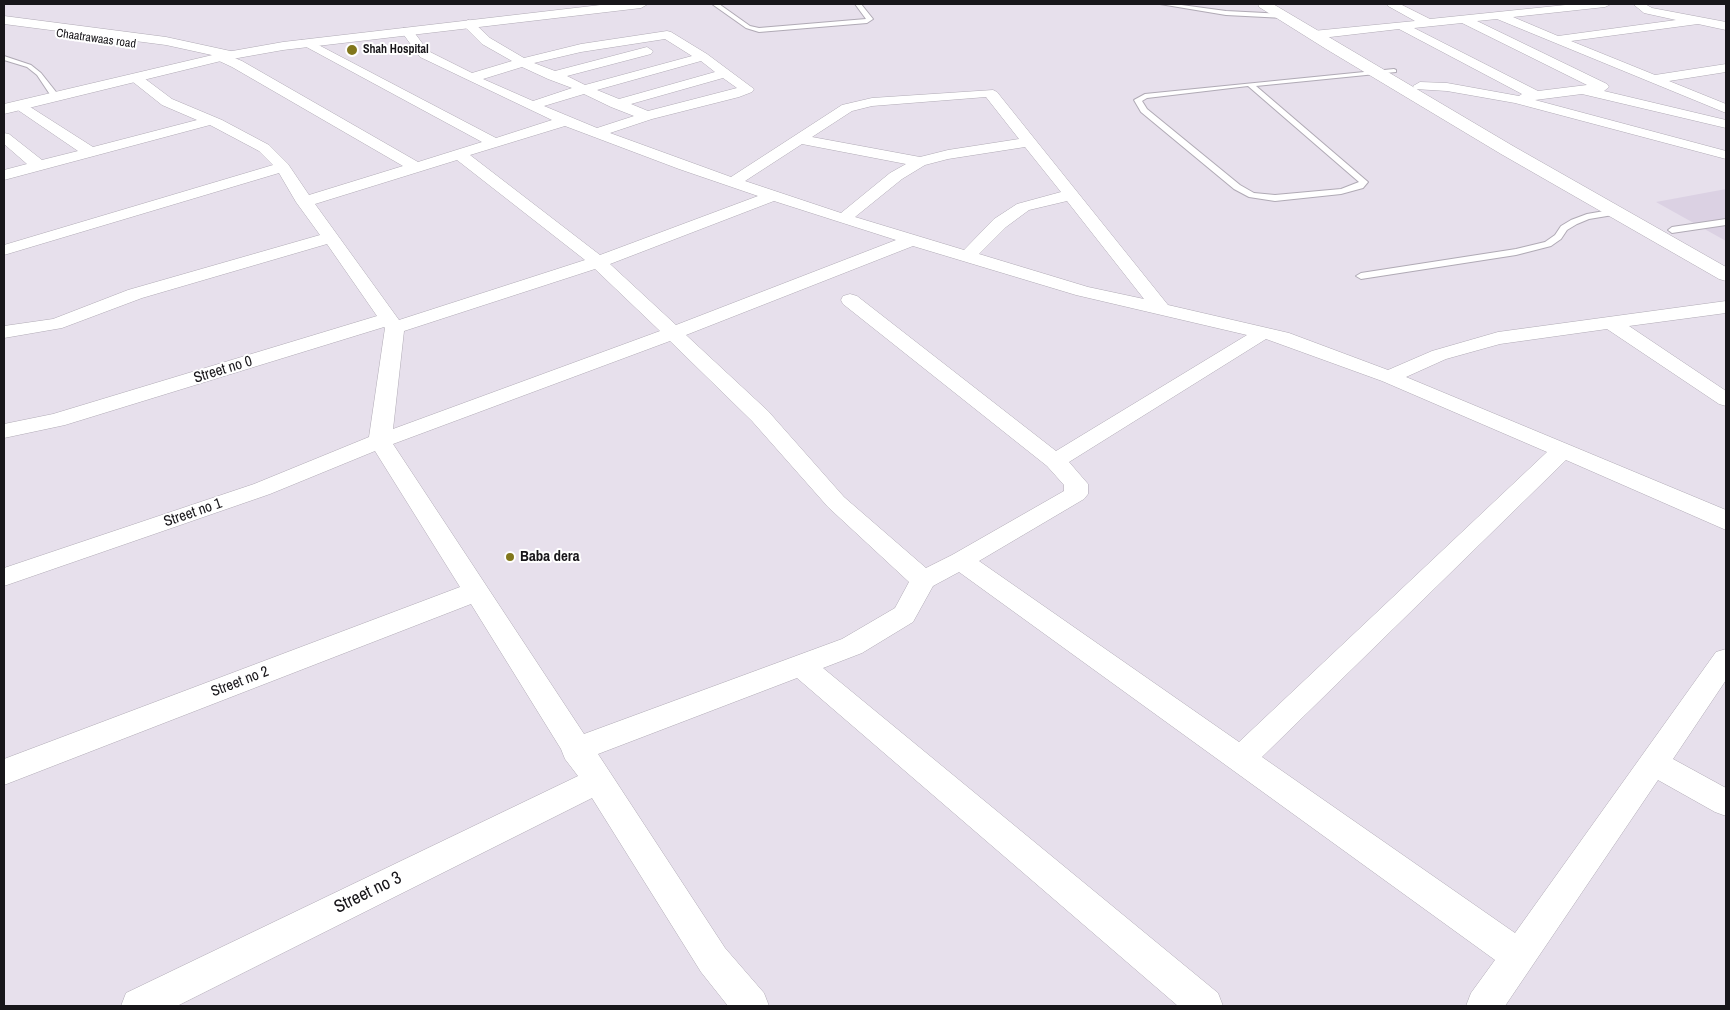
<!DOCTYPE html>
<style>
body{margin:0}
#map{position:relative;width:1730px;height:1010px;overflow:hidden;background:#e7e0ec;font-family:"Archivo Narrow",sans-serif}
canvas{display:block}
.frame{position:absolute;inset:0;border:5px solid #18161a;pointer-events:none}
</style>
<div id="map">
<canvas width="1730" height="1010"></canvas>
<div class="frame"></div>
</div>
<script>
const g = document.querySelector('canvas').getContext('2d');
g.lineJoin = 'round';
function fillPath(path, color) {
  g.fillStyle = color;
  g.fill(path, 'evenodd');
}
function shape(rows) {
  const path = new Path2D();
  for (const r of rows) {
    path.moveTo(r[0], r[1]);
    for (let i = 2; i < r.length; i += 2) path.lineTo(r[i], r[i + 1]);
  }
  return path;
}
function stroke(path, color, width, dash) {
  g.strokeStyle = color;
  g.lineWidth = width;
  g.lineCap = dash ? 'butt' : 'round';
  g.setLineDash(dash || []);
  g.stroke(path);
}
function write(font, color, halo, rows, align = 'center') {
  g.font = font + ' "Archivo Narrow",sans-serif';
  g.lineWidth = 4;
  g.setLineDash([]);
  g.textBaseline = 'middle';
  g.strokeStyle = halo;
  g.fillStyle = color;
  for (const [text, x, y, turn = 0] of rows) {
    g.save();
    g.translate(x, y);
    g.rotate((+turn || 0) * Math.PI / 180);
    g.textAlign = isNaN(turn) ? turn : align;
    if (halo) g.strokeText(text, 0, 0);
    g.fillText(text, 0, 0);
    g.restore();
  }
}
const built = shape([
 [1726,189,1726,241,1656,202]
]);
const lane = shape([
 [712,4,719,4,750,26,759,28,866,19,855,4,861,4,873,19,867,23,759,32,746,28,712,4],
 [1160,4,1174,4,1226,11,1284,14,1287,16,1284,18,1226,15,1160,4],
 [4,56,31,65,41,73,60,97,59,99,53,99,37,75,27,67,4,60,4,56],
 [1394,69,1396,70,1396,72,1256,86,1368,182,1363,188,1341,194,1275,201,1249,197,1234,189,1141,112,1134,100,1145,94,1394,69],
 [1248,86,1359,182,1341,189,1275,195,1254,193,1240,185,1147,109,1142,101,1147,98,1248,86],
 [1616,209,1620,212,1619,214,1589,219,1577,224,1567,230,1561,239,1551,246,1516,255,1361,279,1356,276,1361,273,1516,249,1545,242,1555,235,1561,226,1571,220,1587,214,1616,209],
 [1726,219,1726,225,1672,233,1668,230,1672,227,1726,219]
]);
const street = shape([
 [1387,4,1400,4,1430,19,1575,4,1611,4,1605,7,1513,17,1558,36,1676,20,1644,13,1633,4,1645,4,1652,8,1726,22,1726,30,1698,24,1571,41,1655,75,1726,64,1726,72,1669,81,1726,104,1726,113,1497,19,1477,21,1607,84,1609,87,1604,91,1726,120,1726,128,1582,94,1535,100,1726,151,1726,159,1515,103,1447,91,1415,89,1413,86,1420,82,1447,83,1519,96,1522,94,1399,29,1313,39,1307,35,1313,31,1415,21,1388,6,1387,4],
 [1462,23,1587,85,1538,91,1414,28,1462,23],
 [468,20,472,21,490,38,524,58,581,44,667,31,671,32,707,54,754,89,752,92,739,97,652,119,610,133,731,177,842,105,872,98,993,90,997,92,1168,305,1289,333,1388,370,1432,351,1498,332,1726,301,1726,313,1629,326,1726,391,1726,406,1719,404,1607,329,1500,344,1446,359,1406,377,1726,510,1726,530,1566,460,1262,757,1515,933,1716,652,1726,649,1726,680,1673,759,1726,788,1726,816,1715,812,1658,780,1505,1006,1466,1006,1471,993,1495,960,959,572,933,586,913,622,862,653,823,668,1218,993,1223,1006,1178,1006,797,678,598,754,725,948,764,993,769,1006,728,1006,701,972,592,798,177,1006,121,1006,126,993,578,776,565,759,561,749,471,604,4,785,4,759,460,587,375,451,270,494,4,586,4,568,254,484,369,437,385,328,384,327,65,425,4,438,4,424,53,414,377,316,327,244,142,298,62,328,4,338,4,326,53,319,128,290,320,235,296,202,279,173,4,255,4,245,273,165,259,151,210,125,4,180,4,170,27,164,4,144,4,133,9,134,42,160,78,151,12,106,19,102,24,103,93,147,197,120,162,105,128,78,135,74,140,75,172,99,222,120,269,145,288,164,309,195,403,166,232,67,217,60,215,57,217,54,225,54,242,61,418,162,482,142,299,43,301,40,309,40,496,138,552,120,420,57,401,31,403,28,411,28,428,51,472,73,512,61,482,44,462,24,468,20],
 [665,39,692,56,585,85,567,76,651,54,653,51,647,47,555,71,534,63,581,52,665,39],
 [701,61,715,72,619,99,597,90,701,61],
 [522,67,548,79,572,88,533,101,483,79,522,67],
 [723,78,737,88,648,111,631,104,723,78],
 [584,94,611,107,634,116,597,128,544,106,584,94],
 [986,97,1019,139,948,150,920,157,812,137,852,111,872,106,986,97],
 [565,126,679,169,758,196,600,255,470,155,565,126],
 [802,144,906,164,890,173,841,213,745,181,802,144],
 [1025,147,1061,192,1017,204,994,219,964,250,855,217,902,179,925,165,948,159,1025,147],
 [457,160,585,260,399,320,315,204,457,160],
 [774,201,896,240,676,325,610,264,774,201],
 [1067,201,1144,299,1088,287,979,254,1006,227,1029,210,1067,201],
 [913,246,1076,295,1247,335,1056,451,857,296,850,294,843,296,841,300,843,304,1047,466,1064,485,1064,491,952,555,926,568,844,497,768,411,686,335,913,246],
 [595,269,660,331,393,429,404,331,595,269],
 [1266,339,1382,381,1547,452,1239,742,979,561,1084,499,1088,494,1088,484,1069,462,1266,339],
 [670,341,752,421,828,507,909,582,895,608,842,639,584,734,393,444,670,341]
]);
const secondary = shape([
 [1258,4,1273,4,1513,146,1726,267,1726,281,1719,279,1501,154,1326,49,1259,7,1258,4],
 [4,16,166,37,235,52,237,55,235,58,230,59,166,45,4,24,4,16]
]);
const primary = shape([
 [609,4,648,4,641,8,283,50,221,61,4,114,4,104,221,53,283,42,609,4]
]);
const markers = [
 [352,50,6,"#82771c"],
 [510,557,5,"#82771c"]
];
const farStreetnames = [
 ["Chaatrawaas road",96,39,8]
];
const farPoinames = [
 ["Shah Hospital",363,50]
];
const streetNames = [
 ["Street no 0",223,370,-17],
 ["Street no 1",193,513,-19],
 ["Street no 2",240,682,-21]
];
const poiNames = [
 ["Baba dera",520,557]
];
const nearStreetnames = [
 ["Street no 3",368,893,-26]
];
fillPath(built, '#dbd1e3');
stroke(lane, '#b0aab5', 2);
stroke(street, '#b0aab5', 1);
stroke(secondary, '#b0aab5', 1);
stroke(primary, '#b0aab5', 1);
fillPath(lane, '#fff');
fillPath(street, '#fff');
fillPath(secondary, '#fff');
fillPath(primary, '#fff');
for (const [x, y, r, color] of markers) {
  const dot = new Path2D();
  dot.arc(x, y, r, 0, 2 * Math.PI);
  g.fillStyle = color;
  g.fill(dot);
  stroke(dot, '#fff', 2);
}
write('12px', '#18161a', '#fff', farStreetnames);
write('bold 12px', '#18161a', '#fff', farPoinames, 'left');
write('15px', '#18161a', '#fff', streetNames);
write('bold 15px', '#18161a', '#fff', poiNames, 'left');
write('18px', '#18161a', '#fff', nearStreetnames);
</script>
